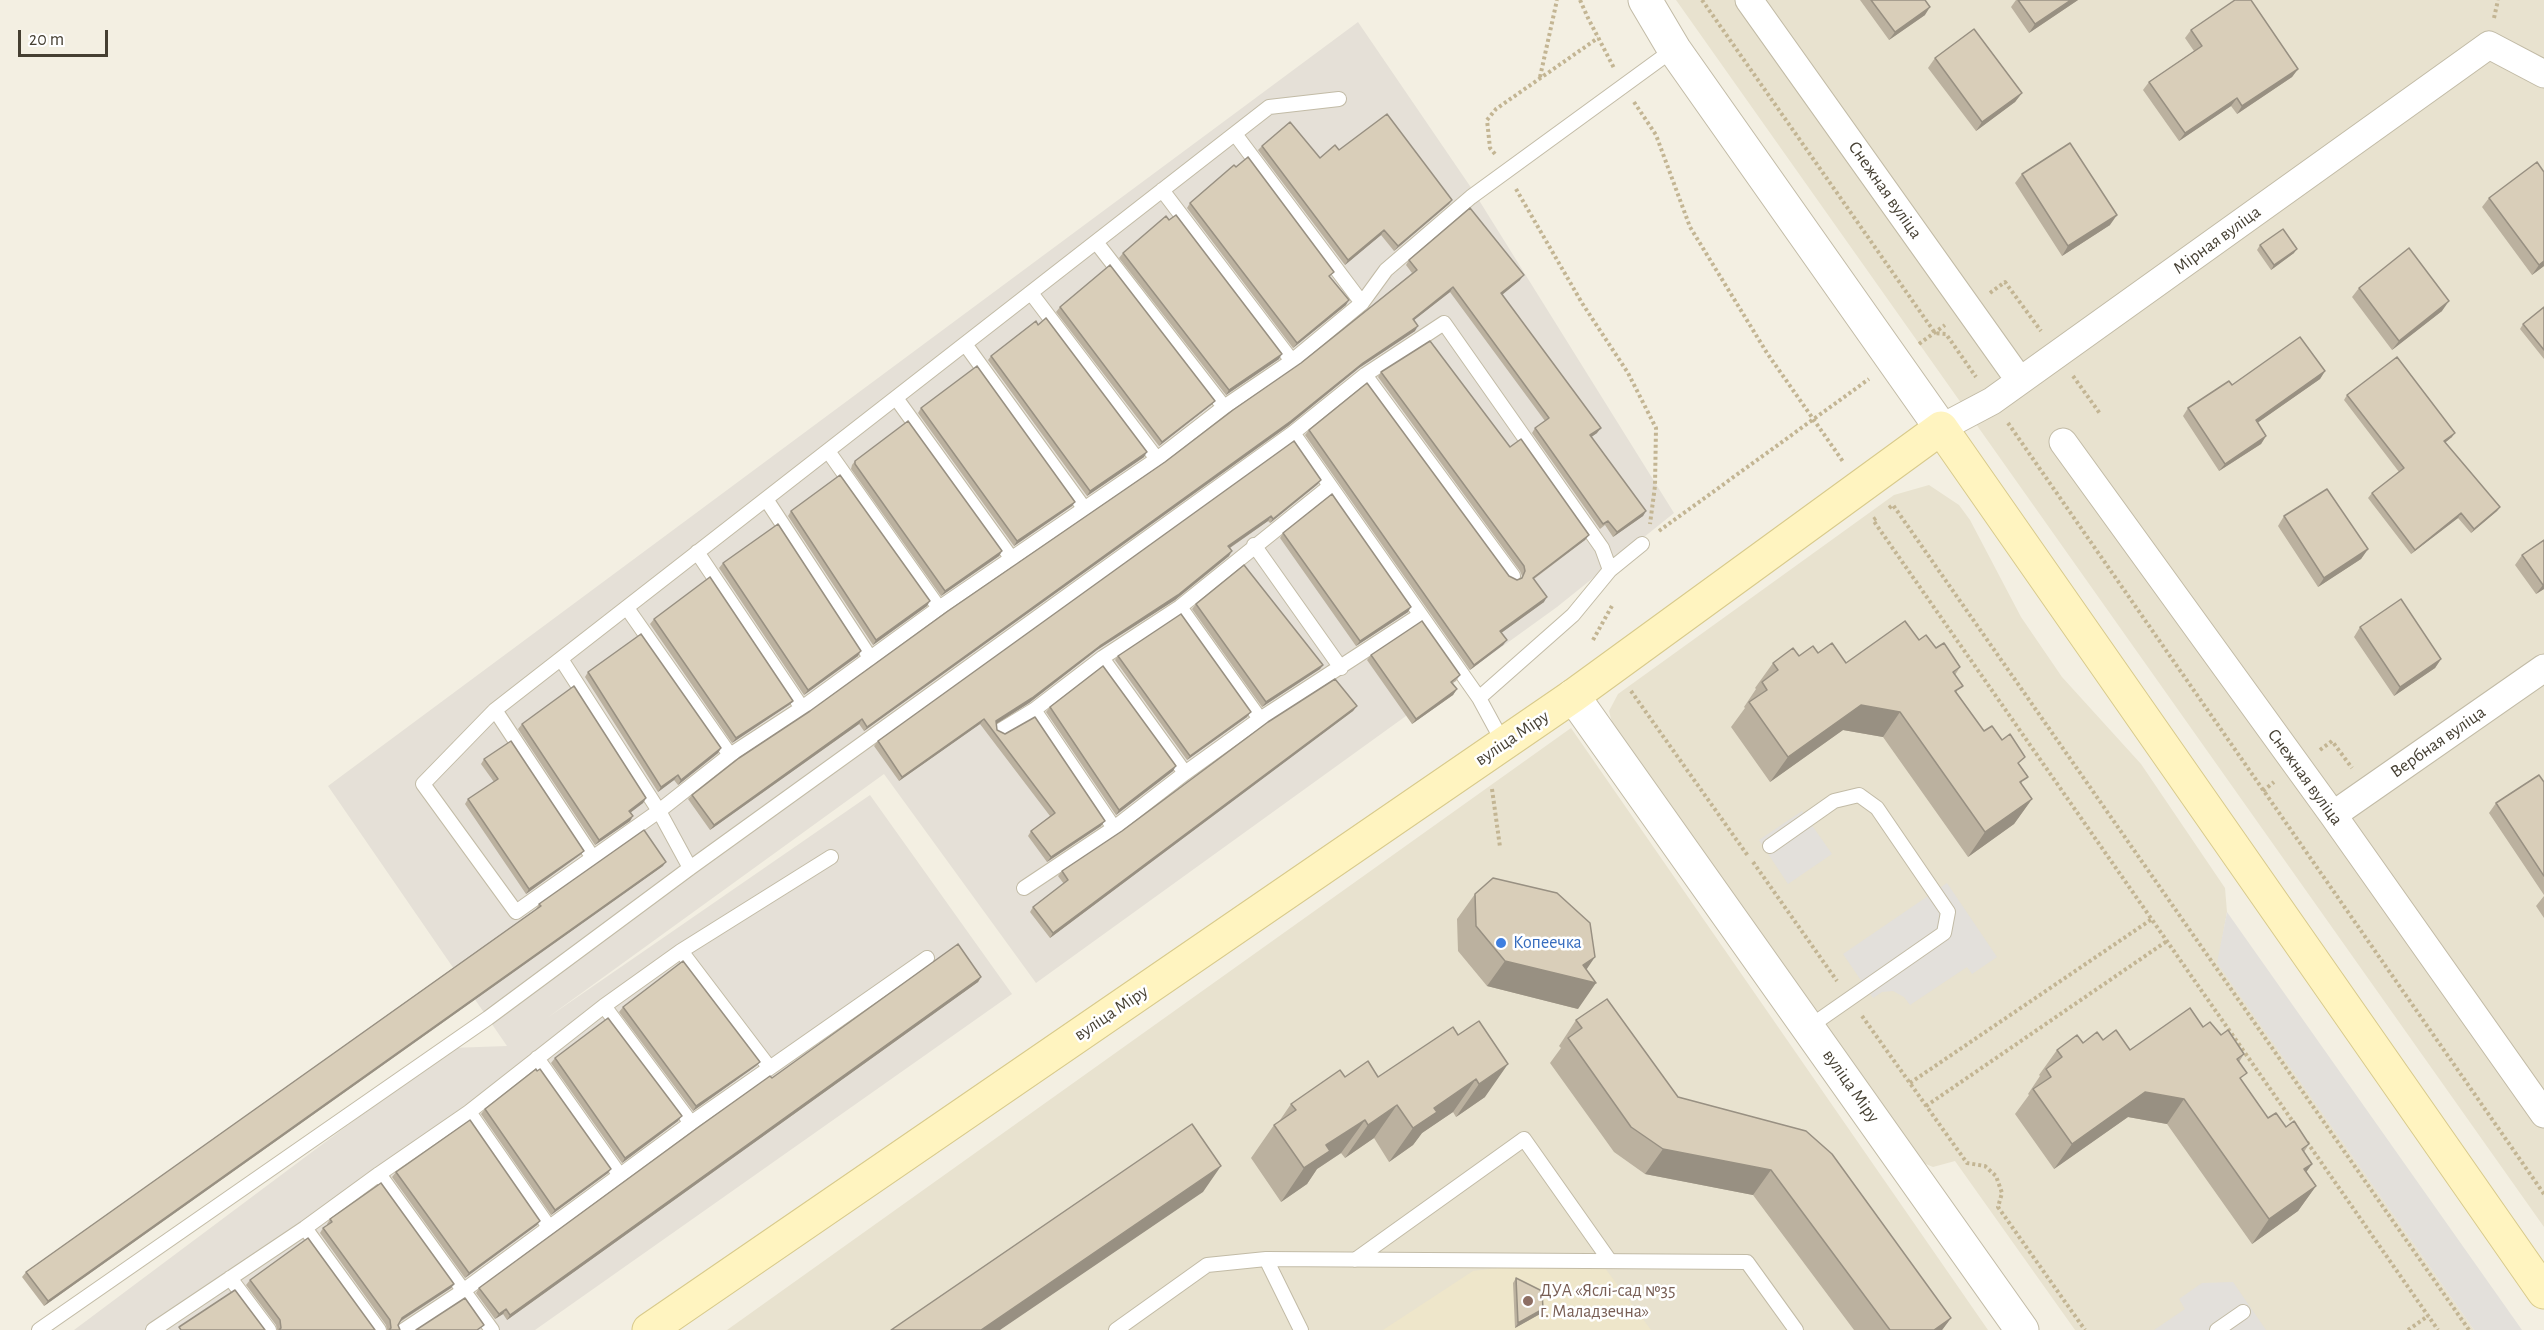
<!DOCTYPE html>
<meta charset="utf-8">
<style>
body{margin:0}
#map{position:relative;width:2544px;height:1330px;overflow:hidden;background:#f3efe2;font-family:"Alegreya Sans",sans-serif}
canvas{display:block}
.scale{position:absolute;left:18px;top:30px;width:90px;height:27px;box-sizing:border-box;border:3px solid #453f32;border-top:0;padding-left:8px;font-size:18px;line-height:21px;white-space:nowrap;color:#453f32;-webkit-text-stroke:4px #fff;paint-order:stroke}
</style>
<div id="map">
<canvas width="2544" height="1330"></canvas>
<div class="scale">20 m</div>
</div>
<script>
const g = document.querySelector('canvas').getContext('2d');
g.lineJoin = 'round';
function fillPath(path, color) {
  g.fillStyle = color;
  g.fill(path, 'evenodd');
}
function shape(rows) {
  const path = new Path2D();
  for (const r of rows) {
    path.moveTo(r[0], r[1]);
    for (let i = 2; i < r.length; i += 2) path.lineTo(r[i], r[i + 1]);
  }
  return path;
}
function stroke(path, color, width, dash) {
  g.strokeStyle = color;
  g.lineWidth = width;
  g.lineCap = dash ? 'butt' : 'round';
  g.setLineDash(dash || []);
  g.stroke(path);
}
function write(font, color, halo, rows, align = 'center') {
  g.font = font + ' "Alegreya Sans",sans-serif';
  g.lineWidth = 5;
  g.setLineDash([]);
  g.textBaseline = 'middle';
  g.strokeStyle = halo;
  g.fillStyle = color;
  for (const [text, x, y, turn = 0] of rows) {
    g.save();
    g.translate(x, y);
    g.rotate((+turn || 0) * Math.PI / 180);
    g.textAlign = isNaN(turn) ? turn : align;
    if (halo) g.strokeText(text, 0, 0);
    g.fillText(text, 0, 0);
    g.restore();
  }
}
const residential = shape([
 [1676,0,2544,0,2544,1227],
 [1929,485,1959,505,1970,520,2021,617,2062,677,2141,764,2225,888,2227,912,2218,963,2474,1330,2075,1330,1955,1161,1933,1167,1921,1162,1614,730,1609,711,1618,694,1894,495],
 [1571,728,1988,1330,727,1330]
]);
const industrial = shape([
 [1358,22,1472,189,1674,513,1557,607,1036,983,884,774,547,1018,870,795,1012,994,535,1330,74,1330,451,1048,507,1046,328,786]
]);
const education = shape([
 [1596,1256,1651,1330,1383,1330,1473,1271]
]);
const parking = shape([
 [1802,811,1832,854,1788,884,1759,840],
 [1947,883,1997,957,1972,974,1967,967,1910,1005,1904,997,1893,991,1882,992,1873,998,1843,954],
 [2227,912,2522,1330,2474,1330,2217,963],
 [2233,1282,2266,1330,2154,1330,2185,1309,2179,1299,2202,1283]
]);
const path = shape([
 [1580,0,1588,18,1614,68],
 [1702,0,1935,333,1946,334,1976,377],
 [2494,18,2498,0],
 [1540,77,1557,0],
 [1634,102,1656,135,1690,227,1767,353,1844,463],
 [1495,154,1490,148,1487,120,1496,109,1598,38],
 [1516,189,1582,303,1628,373,1656,428,1655,486,1650,524],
 [1990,293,2005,282,2041,331],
 [1919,344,1945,325],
 [2073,376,2101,415],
 [2008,423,2544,1194],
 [1889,508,1893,505,2469,1330],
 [1876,518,1873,520,2296,1126],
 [1659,531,1869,379],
 [1593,640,1613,604],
 [1631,691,1748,856],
 [2320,750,2332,741,2352,768],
 [1492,789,1500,847],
 [2263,791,2274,782],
 [1753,862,1837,981],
 [1862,1016,1967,1163,1985,1166,1996,1176,2002,1193,1998,1207,2085,1330],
 [1910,1083,2152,919],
 [1926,1106,2167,941],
 [2307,1142,2438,1330],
 [2408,1330,2428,1316]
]);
const service = shape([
 [1339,99,1269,107,495,710,423,784,516,912,659,811,730,755,802,708,939,608,1157,459,1224,407,1292,361,1362,303,1386,270,1471,197,1674,49],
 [1235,134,1362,303],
 [1162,190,1292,361],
 [1096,242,1224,407],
 [1031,293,1157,459],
 [965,344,1084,508],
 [1365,375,1513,576],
 [896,398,1012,559],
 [1293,433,1365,375,1444,323,1602,548,1610,570,1573,615,1479,698],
 [828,451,939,608],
 [766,499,871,659],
 [1254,545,1341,668],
 [697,552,802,708],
 [1610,570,1642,544],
 [1180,607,1260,719],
 [627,608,730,755],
 [1102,658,1185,773],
 [561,659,659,811,690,868],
 [495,710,593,858],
 [1034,710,1114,828],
 [1001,730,1034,710,1102,658,1180,607,1329,487],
 [1770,846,1834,801,1859,795,1877,808,1948,912,1944,933,1809,1027],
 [1024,888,1114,828,1185,773,1260,719,1420,615],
 [681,951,769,1067],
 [604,1006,691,1123],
 [537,1058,619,1174],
 [469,1112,549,1227],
 [379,1174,469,1112,604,1006,681,951,831,857],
 [305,1228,379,1330],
 [1266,1259,1301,1330],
 [1355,1260,1524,1139,1610,1261],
 [230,1278,269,1330],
 [39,1330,488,1018,690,868,1293,433,1479,698,1504,744],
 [153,1330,305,1228,379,1174,492,1330],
 [404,1330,463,1291,691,1123,927,958],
 [1116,1330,1207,1265,1266,1259,1747,1262,1796,1330],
 [2217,1330,2243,1312]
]);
const minor = shape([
 [1749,0,2020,381],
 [1941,428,1992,401,2489,45,2544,74],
 [2063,442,2333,815,2544,1114],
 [2333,815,2544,668]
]);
const tertiary = shape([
 [1645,0,1674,49,1941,428],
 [1573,696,2022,1330]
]);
const secondary = shape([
 [649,1330,1573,696,1941,428,2544,1292]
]);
const wall = shape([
 [1860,0,1925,0,1925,15,1889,40],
 [2016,0,2078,0,2029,33,2011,7],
 [2191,30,2298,69,2292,77,2237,114,2231,106,2179,141,2143,90,2149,82,2194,51,2185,38],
 [1935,58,2022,93,2015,102,1976,131,1928,68],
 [1262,146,1320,158,1339,150,1452,200,1449,204,1394,251,1381,235,1345,265,1258,150],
 [1236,167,1330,277,1346,305,1293,348,1187,208,1190,203],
 [2022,174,2110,225,2062,256,2015,183],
 [2489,198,2544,266,2532,275,2482,207],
 [2260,245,2294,253,2271,270,2257,250],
 [1123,253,1279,359,1226,395,1119,258],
 [1409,260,1520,280,1502,295,1597,433,1591,437,1646,511,1643,516,1613,537,1605,525,1600,529,1532,433,1535,428,1545,421,1450,292,1414,320,1415,331,1359,368,1288,426,864,731,859,724,710,830,688,799,692,795,1165,462,1301,363,1412,273,1406,265],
 [2359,288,2442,311,2392,350,2352,297],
 [1060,307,1215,401,1211,405,1159,446,1056,312],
 [2544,307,2544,359,2520,329,2523,324],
 [991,356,1144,457,1087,496,988,360],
 [2325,371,2320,379,2257,423,2266,436,2261,444,2219,471,2183,416,2188,408,2232,385],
 [1381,372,1510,447,1589,535,1585,540,1534,579,1544,602,1501,633,1507,640,1503,645,1470,670,1305,435,1309,430,1509,576,1517,580,1521,579,1522,576,1520,571,1378,377],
 [2347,395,2452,437,2445,442,2500,507,2497,511,2471,533,2458,518,2411,554,2368,498,2372,493,2399,472,2344,400],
 [921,408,1075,502,1072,506,1014,546,918,413],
 [855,461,1002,551,999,556,941,596,851,469,852,465],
 [1318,484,1270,523,1268,521,1230,548,1229,556,1175,600,1097,650,1029,703,996,724,997,730,1101,826,1047,862,1028,836,1031,831,1050,816,980,724,899,781,874,746,878,741],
 [791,511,927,606,873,645,788,516],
 [2284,516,2368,549,2361,559,2318,587,2278,526],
 [1283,533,1408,612,1356,646,1280,538],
 [2544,540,2544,589,2536,594,2515,565,2522,555],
 [723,563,858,656,804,695,719,568],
 [1196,604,1323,665,1320,669,1262,707,1192,609],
 [654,619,793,701,789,705,732,743,650,624],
 [2360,627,2441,659,2435,668,2394,696,2354,637],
 [1919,640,1936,648,1960,667,1955,675,1957,693,1984,731,2020,765,2022,785,2032,799,2014,824,1968,857,1883,737,1843,730,1770,782,1731,727,1745,708,1744,707,1756,689,1755,688,1773,663,1799,656,1818,653,1846,663],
 [1371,655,1460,675,1456,681,1453,683,1457,689,1453,695,1412,724,1367,660],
 [1118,656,1247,717,1187,760,1115,660],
 [588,672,721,748,718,753,678,785,674,780,658,792,585,677],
 [1357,706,1353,711,1050,938,1030,912,1033,907,1064,884,1058,876,1062,871],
 [1050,707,1173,771,1116,815,1046,712],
 [522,724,646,798,643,803,631,812,633,816,630,821,595,845,518,729],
 [484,759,584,851,580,855,526,894,465,804,468,799,494,782,481,764],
 [2544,782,2544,895,2489,813,2496,803],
 [663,866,44,1306,22,1277,26,1272,536,909,539,904],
 [1475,894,1578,1009,1487,986,1458,951,1457,919],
 [2544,896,2544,918,2536,906],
 [981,977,978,982,507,1320,503,1314,495,1319,476,1293,479,1288,772,1078],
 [623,1007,760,1062,756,1066,693,1111,619,1012],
 [1576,1020,1678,1097,1806,1131,1951,1318,1942,1330,1854,1330,1753,1195,1645,1174,1614,1152,1550,1063,1561,1048,1559,1046],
 [2203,1027,2221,1035,2244,1054,2239,1062,2241,1081,2268,1118,2286,1127,2309,1144,2304,1152,2312,1164,2306,1172,2316,1186,2298,1211,2252,1244,2167,1124,2128,1117,2054,1169,2015,1114,2029,1095,2028,1094,2040,1076,2039,1075,2057,1050,2083,1043,2103,1040,2130,1050],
 [1458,1035,1485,1097,1456,1117,1453,1112,1422,1133,1413,1145,1389,1162,1374,1138,1345,1158,1341,1153,1317,1169,1307,1184,1281,1202,1251,1158,1274,1125,1278,1123,1291,1104,1345,1077,1378,1077],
 [555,1058,678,1121,622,1163,551,1063],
 [485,1109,611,1169,608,1173,551,1215,481,1114],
 [396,1172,540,1221,537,1225,465,1278,392,1177],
 [330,1219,454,1284,451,1288,400,1322,398,1325,400,1330,387,1330,386,1325,320,1233,323,1228,327,1225,327,1224],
 [1516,1278,1540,1314,1515,1328,1513,1283],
 [250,1280,375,1330,277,1330,276,1325,246,1285]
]);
const shadedWall = shape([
 [2071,0,2078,0,2029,33,2035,24],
 [1930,7,1925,15,1889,40,1895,32],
 [2298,69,2292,77,2237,114,2242,106],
 [2022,93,2015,102,1976,131,1982,122],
 [2237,98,2231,106,2179,141,2185,133],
 [1452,200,1449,204,1394,251,1398,246],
 [2117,215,2110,225,2062,256,2068,246],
 [1384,230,1381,235,1345,265,1348,260],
 [2297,249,2294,253,2271,270,2274,265],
 [2544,261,2544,266,2532,275,2539,265],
 [1524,275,1520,280,1498,298,1501,293],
 [1453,287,1450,292,1409,324,1413,319],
 [1349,300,1346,305,1293,348,1297,343],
 [2449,301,2442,311,2392,350,2399,341],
 [1418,326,1415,331,1359,368,1288,426,864,731,867,727,1363,363],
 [1282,354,1279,359,1226,395,1229,390],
 [2325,371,2320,379,2250,428,2256,420],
 [1215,401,1211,405,1159,446,1162,442],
 [1601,428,1597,433,1587,440,1590,435],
 [2455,433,2452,437,2441,446,2444,441],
 [2266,436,2261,444,2219,471,2225,464],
 [1147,452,1144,457,1087,496,1090,491],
 [1321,480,1318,484,1270,523,1273,519],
 [1075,502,1072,506,1014,546,1017,541],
 [2500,507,2497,511,2471,533,2474,529],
 [1646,511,1643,516,1613,537,1617,532],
 [2461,513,2458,518,2411,554,2415,550],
 [1271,516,1268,521,1225,551,1228,546],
 [1589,535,1585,540,1529,582,1533,578],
 [2368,549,2361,559,2318,587,2324,578],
 [1002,551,999,556,941,596,945,591],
 [1232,551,1229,556,1175,600,1097,650,1029,703,993,726,996,721],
 [2544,584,2544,589,2536,594,2543,585],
 [1547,597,1544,602,1497,636,1500,631],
 [930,601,927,606,873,645,876,640],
 [1411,607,1408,612,1356,646,1360,641],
 [1507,640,1503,645,1470,670,1474,665],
 [861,651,858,656,804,695,808,690],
 [2441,659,2435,668,2394,696,2400,687],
 [1323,665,1320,669,1262,707,1266,702],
 [1457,689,1453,695,1412,724,1416,719],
 [793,701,789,705,732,743,736,738],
 [1861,705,1900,712,1883,737,1843,730,1770,782,1788,757],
 [1357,706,1353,711,1050,938,1053,933],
 [1251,712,1247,717,1187,760,1190,756],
 [862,719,859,724,710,830,714,825],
 [984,719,980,724,899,781,902,777],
 [721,748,718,753,678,785,681,780],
 [1176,766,1173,771,1116,815,1119,810],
 [678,775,674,780,658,792,661,787],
 [646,798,643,803,626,816,629,811],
 [2032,799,2014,824,1968,857,1985,832],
 [633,816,630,821,595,845,599,840],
 [1105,821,1101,826,1047,862,1051,857],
 [584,851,580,855,526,894,529,889],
 [666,862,663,866,44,1306,48,1301],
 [1595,957,1580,979,1596,983,1578,1009,1487,986,1505,961,1583,965],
 [981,977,978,982,507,1320,510,1315],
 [760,1062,756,1066,693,1111,696,1106],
 [1508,1064,1485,1097,1456,1117,1479,1084],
 [1476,1079,1453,1112,1422,1133,1413,1145,1389,1162,1413,1128,1434,1108],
 [2145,1092,2184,1099,2167,1124,2128,1117,2054,1169,2072,1144],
 [1397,1105,1374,1138,1345,1158,1368,1125],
 [682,1116,678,1121,622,1163,625,1158],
 [1365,1120,1341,1153,1317,1169,1307,1184,1281,1202,1304,1168,1326,1145],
 [1663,1149,1771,1170,1753,1195,1645,1174],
 [2312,1164,2294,1189,2304,1169],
 [1221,1166,1203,1192,1000,1330,981,1330],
 [611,1169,608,1173,551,1215,555,1210],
 [2316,1186,2298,1211,2252,1244,2269,1219],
 [540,1221,537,1225,465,1278,469,1273],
 [454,1284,451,1288,399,1322,402,1318],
 [506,1309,503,1314,495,1319,499,1314],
 [1543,1309,1540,1314,1515,1328,1518,1323],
 [1951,1318,1942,1330,1934,1330]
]);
const building = shape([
 [1871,0,1925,0,1930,7,1895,32,1871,0],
 [2018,0,2071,0,2035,24,2018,0],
 [2235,0,2251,0,2298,69,2242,106,2237,98,2185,133,2149,82,2202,46,2191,30,2235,0],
 [1974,29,2022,93,1982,122,1935,58,1974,29],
 [1387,114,1452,200,1398,246,1384,230,1348,260,1262,146,1290,122,1320,158,1335,145,1339,150,1387,114],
 [2070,143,2117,215,2068,246,2022,174,2070,143],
 [1248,157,1334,272,1329,276,1349,300,1297,343,1190,203,1234,165,1236,167,1248,157],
 [2537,162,2544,172,2544,261,2539,265,2489,198,2537,162],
 [1470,208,1524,275,1501,293,1601,428,1590,435,1646,511,1617,532,1608,521,1603,524,1535,428,1549,418,1453,287,1413,319,1418,326,1363,363,1291,421,867,727,862,719,714,825,692,795,739,758,810,711,948,611,1165,462,1233,410,1301,363,1417,270,1409,260,1470,208],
 [1176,215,1282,354,1229,390,1123,253,1166,216,1169,220,1176,215],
 [2283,229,2297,249,2274,265,2260,245,2283,229],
 [2409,248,2449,301,2399,341,2359,288,2409,248],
 [1110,265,1215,401,1162,442,1060,307,1110,265],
 [2544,307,2544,350,2523,324,2544,307],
 [1046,318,1147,452,1090,491,991,356,1036,321,1038,325,1046,318],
 [2300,337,2325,371,2256,420,2266,436,2225,464,2188,408,2229,381,2232,385,2300,337],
 [1430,341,1510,447,1521,439,1589,535,1533,578,1547,597,1500,631,1507,640,1474,665,1309,430,1367,383,1509,576,1517,580,1522,578,1525,571,1524,566,1381,372,1430,341],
 [2397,357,2455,433,2444,441,2500,507,2474,529,2461,513,2415,550,2372,493,2404,468,2347,395,2397,357],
 [977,366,1075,502,1017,541,921,408,977,366],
 [908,421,1002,551,945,591,855,464,855,461,908,421],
 [1294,441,1321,480,1273,519,1271,516,1228,546,1232,551,1178,595,1100,646,1032,698,996,721,997,730,1005,734,1035,717,1105,821,1051,857,1031,831,1055,813,984,719,902,777,878,741,1294,441],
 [840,475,930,601,876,640,791,511,840,475],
 [2327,489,2368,549,2324,578,2284,516,2327,489],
 [1332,494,1411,607,1360,641,1283,533,1332,494],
 [778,524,861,651,808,690,723,563,778,524],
 [2544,540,2544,584,2543,585,2522,555,2544,540],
 [1244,565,1323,665,1266,702,1196,604,1244,565],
 [710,577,793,701,736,738,654,619,710,577],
 [2401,599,2441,659,2400,687,2360,627,2401,599],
 [1181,614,1251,712,1190,756,1118,656,1181,614],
 [1422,621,1460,675,1451,682,1457,689,1416,719,1371,655,1422,621],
 [1905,621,1919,640,1926,635,1936,648,1944,643,1960,667,1953,672,1963,686,1955,691,1984,731,1992,726,2002,740,2010,734,2025,757,2018,763,2028,777,2020,782,2032,799,1985,832,1900,712,1861,705,1788,757,1749,702,1767,690,1762,682,1778,670,1773,663,1793,648,1799,656,1813,646,1818,653,1832,643,1846,663,1905,621],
 [641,634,721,748,681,780,678,775,661,787,588,672,641,634],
 [1103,666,1176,766,1119,810,1050,707,1103,666],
 [1335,679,1357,706,1053,933,1033,907,1068,880,1062,871,1122,831,1268,722,1335,679],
 [574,686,646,798,629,811,633,816,599,840,522,724,574,686],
 [511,741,584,851,529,889,468,799,498,779,484,759,511,741],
 [2539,775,2544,782,2544,876,2496,803,2539,775],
 [644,830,666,862,48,1301,26,1272,541,906,539,904,644,830],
 [1493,878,1557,893,1590,923,1595,957,1583,965,1596,983,1505,961,1476,926,1475,894,1493,878],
 [958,944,981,977,510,1315,506,1309,499,1314,479,1288,700,1126,770,1076,772,1078,958,944],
 [683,961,760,1062,696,1106,623,1007,683,961],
 [1607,999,1678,1097,1806,1131,1832,1154,1951,1318,1934,1330,1890,1330,1771,1170,1663,1149,1631,1127,1568,1038,1582,1028,1576,1020,1607,999],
 [2190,1008,2203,1027,2210,1022,2221,1035,2228,1030,2244,1054,2237,1059,2247,1073,2240,1078,2268,1118,2276,1113,2286,1127,2294,1121,2309,1144,2302,1149,2312,1164,2304,1169,2316,1186,2269,1219,2184,1099,2145,1092,2072,1144,2033,1089,2051,1077,2046,1069,2062,1057,2057,1050,2077,1035,2083,1043,2097,1032,2103,1040,2116,1030,2130,1050,2190,1008],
 [608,1018,682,1116,625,1158,555,1058,608,1018],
 [1479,1021,1508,1064,1479,1084,1476,1079,1434,1108,1437,1112,1413,1128,1397,1105,1368,1125,1365,1120,1326,1145,1330,1151,1304,1168,1274,1125,1296,1110,1291,1104,1340,1070,1345,1077,1368,1061,1378,1077,1453,1027,1458,1035,1479,1021],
 [536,1069,537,1071,540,1069,611,1169,555,1210,485,1109,536,1069],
 [470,1120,540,1221,469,1273,396,1172,470,1120],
 [1192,1124,1221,1166,981,1330,891,1330,1192,1124],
 [381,1183,454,1284,402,1318,398,1325,400,1330,389,1330,391,1328,390,1320,323,1228,332,1222,330,1219,381,1183],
 [308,1238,375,1330,279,1330,281,1328,280,1320,250,1280,308,1238],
 [1516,1278,1542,1291,1543,1309,1518,1323,1516,1278],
 [235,1290,265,1330,181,1330,179,1327,235,1290],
 [465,1298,484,1325,477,1330,416,1330,465,1298]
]);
const markers = [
 [1501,943,6,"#3f7fe0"],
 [1528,1301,6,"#8d6e63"]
];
const streetNames = [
 ["Снежная вуліца",1885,190,55],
 ["Мірная вуліца",2217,240,-36],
 ["вуліца Міру",1512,738,-34],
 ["Вербная вуліца",2438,742,-35],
 ["Снежная вуліца",2305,777,54],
 ["вуліца Міру",1111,1013,-34],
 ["вуліца Міру",1851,1086,55]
];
const shopNames = [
 ["Копеечка",1513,943]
];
const educationNames = [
 ["ДУА «Яслі-сад №35",1540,1291],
 ["г. Маладзечна»",1540,1312]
];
fillPath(residential, '#e8e2cf');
fillPath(industrial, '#e5e0d7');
fillPath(education, '#eee6ca');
fillPath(parking, '#e3e0db');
stroke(service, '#c2bba6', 16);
stroke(minor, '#c2bba6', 29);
stroke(tertiary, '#c2bba6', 35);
stroke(secondary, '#d8ca8b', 35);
stroke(path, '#c3b593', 4, [3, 3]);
stroke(service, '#fff', 14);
stroke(minor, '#fff', 27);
stroke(tertiary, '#fff', 33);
stroke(secondary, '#fff4c0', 33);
fillPath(wall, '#bbb19f');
fillPath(shadedWall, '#989082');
fillPath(building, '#d9ceb9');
stroke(building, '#989082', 1.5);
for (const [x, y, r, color] of markers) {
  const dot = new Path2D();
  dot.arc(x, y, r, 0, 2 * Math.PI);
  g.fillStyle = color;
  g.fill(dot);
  stroke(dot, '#fff', 2);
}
write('18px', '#453f32', '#fff', streetNames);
write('18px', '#366cbe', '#fff', shopNames, 'left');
write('18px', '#785e54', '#fff', educationNames, 'left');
</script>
